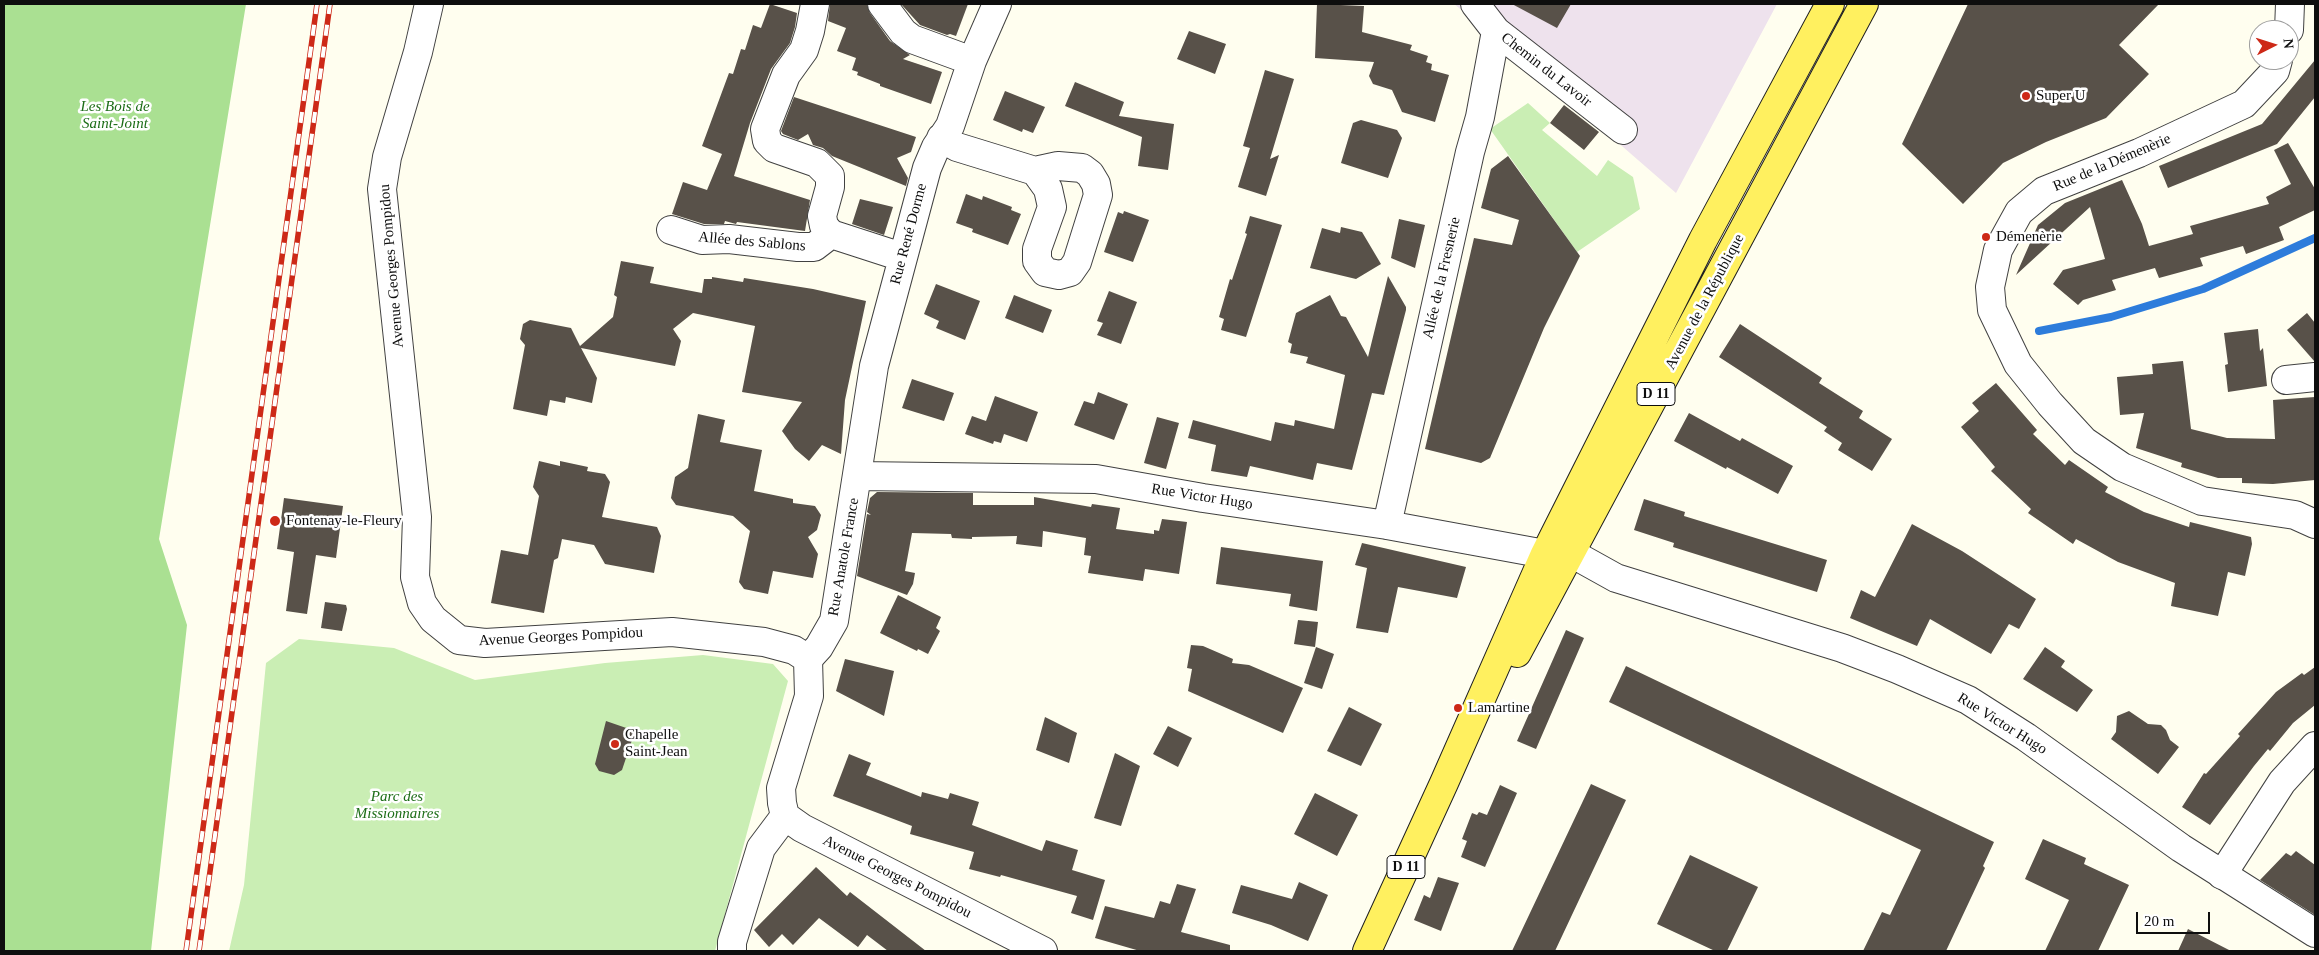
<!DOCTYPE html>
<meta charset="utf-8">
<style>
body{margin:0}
#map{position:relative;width:2319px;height:955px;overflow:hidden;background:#fffeef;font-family:Georgia,serif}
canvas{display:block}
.frame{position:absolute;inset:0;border:5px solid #0e0e0e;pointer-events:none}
.north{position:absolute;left:2249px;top:20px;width:50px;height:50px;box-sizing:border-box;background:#fff;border:1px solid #9f9f9f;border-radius:50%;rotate:85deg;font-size:14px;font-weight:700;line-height:20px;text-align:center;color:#0e0e0e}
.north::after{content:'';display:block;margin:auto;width:18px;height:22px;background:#cd2917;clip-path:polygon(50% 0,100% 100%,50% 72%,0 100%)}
.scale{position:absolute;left:2136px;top:912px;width:74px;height:22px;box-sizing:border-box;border:2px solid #0e0e0e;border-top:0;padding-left:6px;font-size:15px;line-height:18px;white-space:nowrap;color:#0e0e0e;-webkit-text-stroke:4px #fff;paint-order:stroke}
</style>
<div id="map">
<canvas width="2319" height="955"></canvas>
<div class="frame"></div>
<div class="north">N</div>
<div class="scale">20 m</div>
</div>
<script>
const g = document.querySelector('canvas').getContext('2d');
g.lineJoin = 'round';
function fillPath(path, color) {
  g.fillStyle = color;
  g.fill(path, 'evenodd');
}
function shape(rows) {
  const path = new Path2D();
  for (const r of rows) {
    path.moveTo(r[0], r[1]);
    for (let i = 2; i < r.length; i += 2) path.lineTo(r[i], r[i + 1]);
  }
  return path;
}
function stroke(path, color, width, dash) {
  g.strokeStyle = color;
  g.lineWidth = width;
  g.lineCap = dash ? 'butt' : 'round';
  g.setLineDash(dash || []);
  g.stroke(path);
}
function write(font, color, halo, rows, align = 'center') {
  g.font = font + ' Georgia,serif';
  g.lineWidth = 5;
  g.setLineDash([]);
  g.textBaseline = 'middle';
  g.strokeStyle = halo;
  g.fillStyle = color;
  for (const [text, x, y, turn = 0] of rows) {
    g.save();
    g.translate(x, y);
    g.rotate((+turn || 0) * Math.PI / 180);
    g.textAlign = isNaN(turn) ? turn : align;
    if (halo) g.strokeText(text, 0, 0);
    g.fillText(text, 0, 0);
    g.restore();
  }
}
const industrial = shape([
 [1454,4,1777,4,1676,193,1509,48]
]);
const green = shape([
 [1528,103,1550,123,1542,130,1597,176,1608,160,1633,177,1640,209,1577,252,1490,129],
 [299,639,394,648,475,680,605,663,703,655,773,664,788,681,715,951,229,951,244,885,266,663]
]);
const forest = shape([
 [4,4,246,4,159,539,187,625,151,951,4,951]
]);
const stream = shape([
 [2039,331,2111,317,2203,289,2315,238]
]);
const building = shape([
 [770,4,797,13,795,27,790,43,771,69,750,123,734,176,810,200,805,231,737,222,736,224,725,221,724,224,704,224,672,214,683,182,707,190,722,154,702,146,729,73,733,74,741,49,745,50,753,25,761,28],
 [830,4,867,4,870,13,890,41,910,55,903,59,942,72,931,104,880,86,880,84,857,75,858,72,852,70,856,58,837,51,846,28,828,21],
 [901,4,968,4,956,36,950,34,947,35,920,25],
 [1317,4,1364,6,1362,32,1412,45,1410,50,1428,56,1426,62,1432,64,1431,70,1449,75,1435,122,1402,112,1392,90,1373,84,1369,76,1374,62,1315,58],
 [1512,4,1571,4,1557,28],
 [1968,4,2159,4,2119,45,2149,74,2106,118,2046,142,2003,163,1963,204,1902,144],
 [1189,31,1226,44,1215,74,1177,59],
 [2315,60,2315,97,2277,144,2168,188,2159,166,2262,124],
 [1265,70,1294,79,1270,159,1279,155,1266,196,1238,187,1250,148,1243,146],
 [1075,82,1124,102,1119,116,1174,124,1168,170,1138,166,1142,137,1065,106],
 [1005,91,1045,107,1033,133,1023,129,1022,132,993,120],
 [794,97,916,137,911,152,897,158,908,178,906,186,832,156,823,148,813,145,808,134,798,140,783,134,781,131],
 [1564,105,1599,132,1584,150,1550,123],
 [1361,120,1397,130,1402,138,1388,178,1341,163,1353,123],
 [2288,143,2315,189,2315,210,2279,227,2284,240,2246,254,2243,246,2200,258,2203,266,2159,278,2155,268,2112,280,2116,290,2083,300,2078,305,2053,284,2063,270,2105,259,2090,207,2016,275,2038,225,2065,203,2122,180,2142,224,2149,246,2193,234,2190,226,2269,204,2266,197,2291,184,2274,150],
 [1508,156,1580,256,1544,328,1490,458,1481,463,1425,449,1474,238,1512,245,1519,220,1481,208,1491,169],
 [966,194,982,200,983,196,1012,207,1011,210,1021,214,1008,245,972,232,973,229,956,223],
 [860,199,893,207,884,235,852,224],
 [1124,211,1149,220,1133,262,1104,252,1118,212,1123,214],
 [1250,216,1282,225,1246,337,1221,330,1224,319,1219,317,1230,279,1232,280,1247,234,1245,233],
 [1399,219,1425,225,1415,268,1391,258],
 [1341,227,1362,232,1381,264,1356,279,1310,268,1322,228,1340,233],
 [621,261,654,267,650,283,702,293,704,279,712,279,712,277,743,282,744,278,813,289,866,301,845,400,841,454,822,445,809,461,795,449,782,431,802,402,742,392,755,326,693,313,673,329,681,341,675,366,581,348,597,378,592,403,566,397,565,403,550,400,547,416,513,409,525,345,520,339,523,324,530,320,571,328,580,346,613,317,617,297,614,295],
 [1388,276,1406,307,1406,310,1384,395,1372,393,1352,470,1317,463,1313,480,1250,466,1247,477,1211,471,1216,445,1188,438,1193,420,1271,441,1275,422,1294,426,1295,420,1334,429,1345,375,1306,363,1308,357,1290,353,1292,344,1288,342,1296,313,1330,295,1341,316,1346,317,1368,357],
 [936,284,980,301,965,340,936,328,939,321,924,314],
 [1109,291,1137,302,1121,344,1097,335,1103,323,1097,321],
 [1014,295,1052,310,1043,333,1005,318],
 [2307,313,2315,323,2315,362,2287,330],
 [1740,324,1822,378,1819,383,1863,411,1859,418,1892,439,1872,471,1838,450,1842,443,1824,431,1827,427,1719,357],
 [2258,329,2260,351,2263,348,2267,386,2228,392,2225,365,2228,364,2224,333],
 [2183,361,2191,429,2227,438,2275,439,2273,400,2315,397,2315,480,2273,484,2242,483,2242,478,2218,478,2181,467,2182,463,2136,448,2144,413,2120,415,2117,377,2153,374,2152,364],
 [912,379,954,393,944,421,902,408],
 [1996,383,2037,430,2033,434,2065,465,2069,460,2108,487,2105,492,2144,512,2189,527,2190,522,2251,537,2252,544,2245,576,2228,572,2218,616,2171,606,2175,583,2118,562,2076,539,2073,544,2028,513,2031,509,1991,471,1995,467,1961,427,1979,411,1972,403],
 [1098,392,1128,404,1114,440,1074,425,1084,401,1094,404],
 [995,396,1038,412,1027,442,1004,434,1001,443,994,441,993,444,965,434,972,416,986,421],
 [1689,413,1740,441,1742,438,1793,466,1778,494,1727,467,1726,469,1674,441],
 [698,414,725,420,720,442,762,450,754,491,793,499,793,503,815,506,821,515,817,530,808,537,818,554,813,578,773,571,768,594,744,589,739,582,750,531,733,516,676,505,671,498,675,477,688,468],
 [1157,417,1179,423,1166,469,1144,463],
 [539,461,560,466,560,461,588,467,587,471,605,474,610,482,602,517,657,527,661,536,654,573,605,564,594,545,562,539,558,558,554,560,544,613,491,603,501,550,528,555,539,496,533,487],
 [877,492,973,493,973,505,1034,505,1034,497,1091,507,1092,504,1120,508,1116,529,1154,534,1154,530,1159,531,1162,519,1187,522,1179,574,1145,569,1143,581,1088,573,1091,556,1084,555,1086,538,1043,531,1042,547,1016,544,1017,536,972,537,972,539,952,538,951,534,912,533,905,571,915,573,913,584,907,595,857,576,867,514,871,515,867,512,870,498],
 [284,498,343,506,336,558,316,555,307,614,286,611,294,552,277,549],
 [1644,499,1685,512,1684,516,1827,560,1817,592,1673,547,1674,543,1634,530],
 [1912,524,1962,551,2036,599,2019,629,2009,624,1991,654,1930,619,1917,646,1850,618,1861,590,1875,597],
 [1362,543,1466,567,1457,598,1398,587,1388,633,1356,628,1367,568,1355,565],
 [1221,547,1323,561,1317,611,1289,606,1291,594,1216,584],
 [898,595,941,617,936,628,940,631,928,654,918,649,917,651,880,633],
 [325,602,346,605,347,609,342,631,321,628],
 [1298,620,1318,622,1315,647,1294,644],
 [1566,630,1584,638,1536,749,1517,741],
 [1191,645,1203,646,1233,659,1232,663,1249,665,1303,688,1283,733,1188,691,1192,669,1187,668],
 [1316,647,1334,654,1322,689,1304,683],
 [2045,647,2065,661,2061,667,2093,690,2077,712,2023,679],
 [845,659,894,671,884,716,836,691],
 [1626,666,1994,842,1983,866,1985,868,1946,951,1863,951,1882,912,1890,915,1921,850,1609,702],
 [2315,667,2315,705,2293,723,2270,751,2268,749,2254,766,2210,825,2182,807,2204,773,2206,774,2240,736,2238,734,2276,692,2302,673,2304,675],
 [1349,707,1382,724,1361,766,1327,751],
 [2129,711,2148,724,2161,725,2166,730,2170,740,2179,747,2158,774,2111,739,2116,732,2117,716],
 [1045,717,1077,733,1069,763,1036,750],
 [606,721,635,731,622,770,614,775,599,771,595,764],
 [1168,726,1192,738,1178,767,1153,754],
 [1115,753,1140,766,1121,826,1094,818],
 [849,754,871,763,866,775,921,797,922,792,948,799,950,793,979,802,972,825,1042,851,1046,840,1078,850,1072,870,1105,880,1093,920,1071,913,1077,896,1001,875,1000,877,969,869,974,852,910,834,912,826,833,796],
 [1591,784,1626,800,1555,951,1512,951],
 [1500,785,1517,793,1485,867,1461,857,1467,841,1462,839,1472,813,1477,815,1479,812,1487,815],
 [1315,793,1358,815,1337,856,1294,834],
 [2043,839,2086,858,2084,864,2129,885,2098,951,2045,951,2069,900,2025,879],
 [2296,851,2315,865,2315,915,2260,880,2286,853,2291,856],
 [1690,855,1758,887,1727,951,1715,951,1657,924],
 [816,867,847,896,850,892,926,951,888,951,867,935,858,947,819,918,793,945,782,934,769,947,754,930],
 [1438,877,1459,883,1441,931,1414,920,1424,895,1430,898],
 [1299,882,1328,895,1308,941,1271,925,1232,913,1241,885,1292,899],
 [1177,884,1196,889,1181,932,1230,945,1230,951,1140,951,1095,938,1105,906,1154,918,1160,901,1170,904],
 [2188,929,2231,951,2178,951]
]);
const minor = shape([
 [815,4,810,31,804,50,786,75,765,129,767,141,774,148,817,163,830,176,830,187,822,216,824,226,831,234,902,257],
 [882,4,903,32,912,39,972,61],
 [1475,4,1496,31,1623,130],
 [2289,30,2290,4],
 [2278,60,2275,71,2244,104,2139,153,2044,191,2019,212,1998,250,1990,287,1992,310,2018,364,2050,404,2084,441,2122,467,2202,501,2295,515,2315,524],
 [941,138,957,147,1035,171],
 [1058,166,1082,168,1090,174,1096,184,1098,195,1077,262,1070,272,1059,275,1045,272,1037,261,1037,249,1052,207,1048,189,1035,171,1058,166],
 [671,230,702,240,729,239,798,247,814,247,831,234],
 [2286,380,2315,377],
 [857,476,1096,479,1203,498,1387,525,1545,554],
 [1387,525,1470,152,1480,117,1496,31],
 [808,659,819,647,834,621,874,366,927,168,936,147,950,126,972,61,997,4],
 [2222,875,2282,782,2315,746],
 [732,951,732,942,761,848,785,816]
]);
const tertiary = shape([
 [429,4,418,52,387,157,382,189,417,517,415,577,422,603,433,619,459,640,485,643,672,632,764,642,794,650,808,659,809,696,781,788,782,803,785,816,802,828,1043,951],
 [1571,553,1616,578,1842,648,1897,669,1968,700,2026,737,2181,848,2315,933]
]);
const primary = shape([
 [1517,653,1864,4],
 [1367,951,1444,783,1545,554,1703,240,1830,4]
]);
const rail = shape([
 [186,951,317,4],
 [199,951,330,4]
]);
const markers = [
 [2026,96,5,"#cd2917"],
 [1986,237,5,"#cd2917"],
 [275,521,6,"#cd2917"],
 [1458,708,5,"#cd2917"],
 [615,744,5,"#cd2917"]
];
const shields = [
 [1656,394,38],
 [1406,867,38]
];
const shieldNames = [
 ["D 11",1656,394],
 ["D 11",1406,867]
];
const streetNames = [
 ["Chemin du Lavoir",1546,70,38],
 ["Rue de la Démenèrie",2112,163,-23],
 ["Rue René Dorme",909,234,-75],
 ["Allée des Sablons",752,242,5],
 ["Avenue Georges Pompidou",392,266,-95],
 ["Allée de la Fresnerie",1442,278,-77],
 ["Avenue de la République",1705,302,-62],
 ["Rue Victor Hugo",1202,497,9],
 ["Rue Anatole France",844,557,-80],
 ["Avenue Georges Pompidou",561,637,-3],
 ["Rue Victor Hugo",2002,724,32],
 ["Avenue Georges Pompidou",897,877,27]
];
const poiNames = [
 ["Super U",2036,96],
 ["Démenèrie",1996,237],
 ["Fontenay-le-Fleury",286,521],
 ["Lamartine",1468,708],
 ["Chapelle",625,735],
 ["Saint-Jean",625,752]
];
const parkNames = [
 ["Les Bois de",115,107],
 ["Saint-Joint",115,124],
 ["Parc des",397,797],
 ["Missionnaires",397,814]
];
fillPath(industrial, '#eee2ed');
fillPath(green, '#caeeb4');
fillPath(forest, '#aae092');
stroke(stream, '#2d7cdb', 8);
fillPath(building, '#585149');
stroke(minor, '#414141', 30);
stroke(tertiary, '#414141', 30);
stroke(primary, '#1f1f1f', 30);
stroke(minor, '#fff', 28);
stroke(tertiary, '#fff', 28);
stroke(primary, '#fff05f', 28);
stroke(rail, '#cd2917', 5.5);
stroke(rail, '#fff', 4, [11]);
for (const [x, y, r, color] of markers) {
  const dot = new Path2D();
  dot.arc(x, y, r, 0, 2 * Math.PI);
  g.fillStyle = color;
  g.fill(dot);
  stroke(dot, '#fff', 2);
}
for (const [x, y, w] of shields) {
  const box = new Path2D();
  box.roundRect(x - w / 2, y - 11.5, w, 23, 4);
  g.fillStyle = '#fff';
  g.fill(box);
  stroke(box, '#0e0e0e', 1);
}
write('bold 14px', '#0e0e0e', null, shieldNames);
write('15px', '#0e0e0e', '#fff', streetNames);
write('15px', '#0e0e0e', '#fff', poiNames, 'left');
write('italic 15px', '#1c6d17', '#fff', parkNames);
</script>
